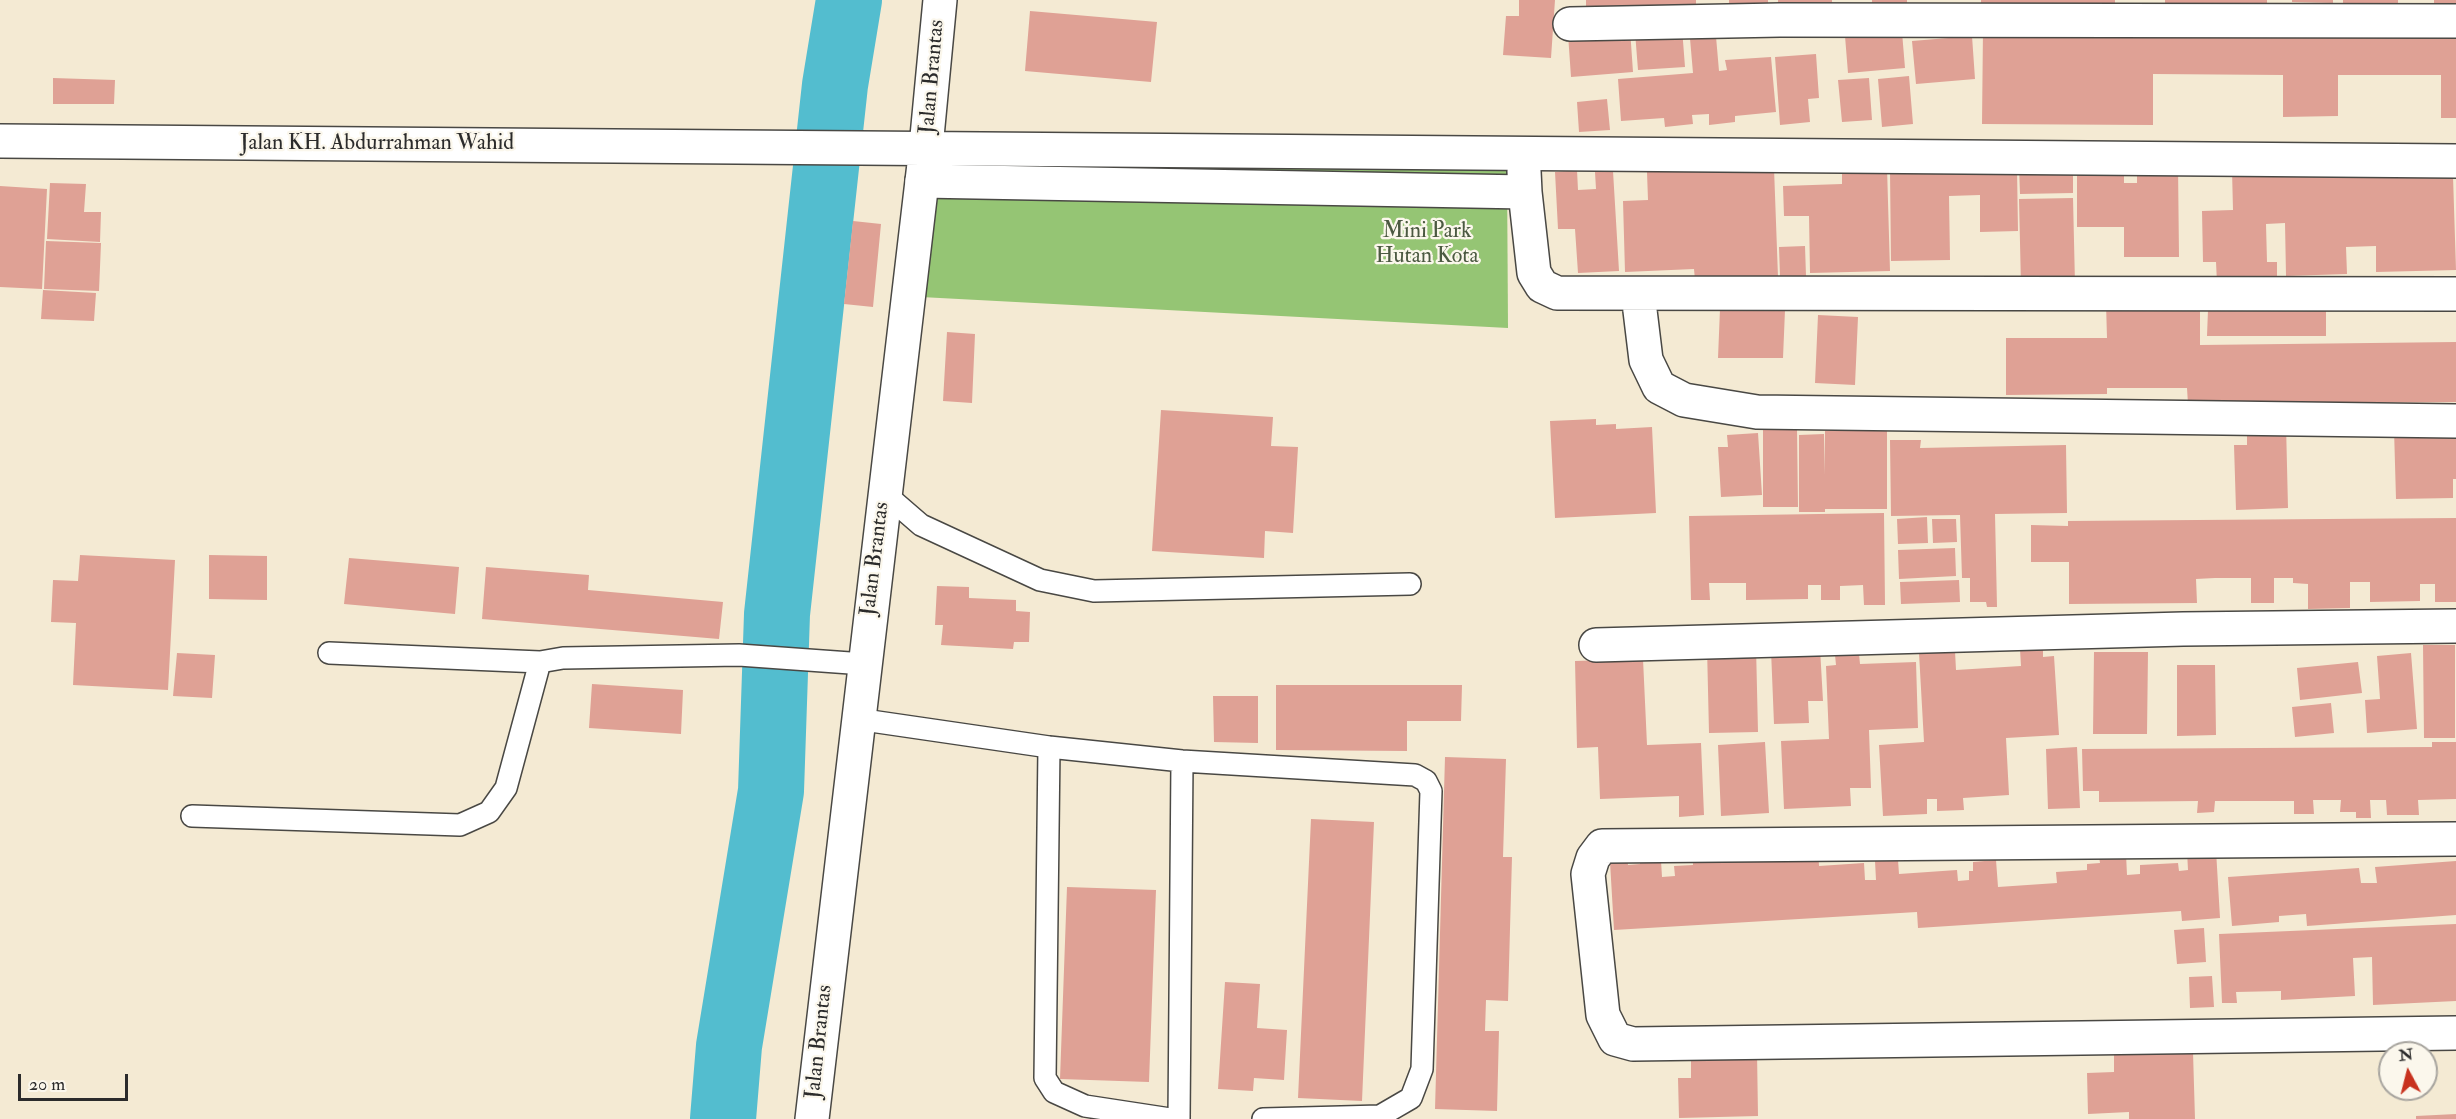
<!DOCTYPE html>
<style>
body{margin:0}
#map{position:relative;width:2456px;height:1119px;overflow:hidden;background:#f4ead3;font-family:"IM FELL Double Pica",serif}
canvas{display:block}
.north{position:absolute;left:2378px;top:1041px;width:60px;height:60px;box-sizing:border-box;background:#fbf7ec;border:2px solid #a8a59f;border-radius:50%;rotate:353deg;font-size:16px;font-weight:700;line-height:24px;text-align:center;color:#2b2b2b}
.north::after{content:'';display:block;margin:auto;width:21px;height:27px;background:#c8321e;clip-path:polygon(50% 0,100% 100%,50% 72%,0 100%)}
.scale{position:absolute;left:18px;top:1074px;width:110px;height:27px;box-sizing:border-box;border:3px solid #2b2b2b;border-top:0;padding-left:8px;font-size:18px;line-height:21px;white-space:nowrap;color:#2b2b2b;-webkit-text-stroke:4px #fbf7ec;paint-order:stroke}
</style>
<div id="map">
<canvas width="2456" height="1119"></canvas>
<div class="north">N</div>
<div class="scale">20 m</div>
</div>
<script>
const g = document.querySelector('canvas').getContext('2d');
g.lineJoin = 'round';
function fillPath(path, color) {
  g.fillStyle = color;
  g.fill(path, 'evenodd');
}
function shape(rows) {
  const path = new Path2D();
  for (const r of rows) {
    path.moveTo(r[0], r[1]);
    for (let i = 2; i < r.length; i += 2) path.lineTo(r[i], r[i + 1]);
  }
  return path;
}
function stroke(path, color, width, dash) {
  g.strokeStyle = color;
  g.lineWidth = width;
  g.lineCap = dash ? 'butt' : 'round';
  g.setLineDash(dash || []);
  g.stroke(path);
}
function write(font, color, halo, rows, align = 'center') {
  g.font = font + ' "IM FELL Double Pica",serif';
  g.lineWidth = 4.5;
  g.setLineDash([]);
  g.textBaseline = 'middle';
  g.strokeStyle = halo;
  g.fillStyle = color;
  for (const [text, x, y, turn = 0] of rows) {
    g.save();
    g.translate(x, y);
    g.rotate((+turn || 0) * Math.PI / 180);
    g.textAlign = isNaN(turn) ? turn : align;
    if (halo) g.strokeText(text, 0, 0);
    g.fillText(text, 0, 0);
    g.restore();
  }
}
const green = shape([
 [936,160,1507,168,1508,328,921,297]
]);
const river = shape([
 [723,1119,729,1046,771,791,777,614,835,85,849,0]
]);
const building = shape([
 [1519,0,1555,0,1551,58,1503,55,1506,16,1519,16],
 [1586,0,1696,0,1696,18,1586,14],
 [1729,0,1768,0,1768,3,1729,3],
 [1778,0,1832,0,1832,7,1778,7],
 [1872,0,1907,0,1907,4,1872,4],
 [1981,0,2115,0,2115,10,1981,9],
 [2165,0,2267,0,2267,3,2165,8],
 [2292,0,2333,0,2333,3,2292,2],
 [2343,0,2398,0,2398,4,2343,4],
 [2434,0,2456,0,2456,14,2434,14],
 [1030,11,1157,22,1151,82,1025,71],
 [1715,25,1719,71,1727,70,1725,60,1771,57,1776,112,1735,116,1735,122,1709,125,1709,114,1692,115,1693,124,1665,127,1664,118,1621,121,1618,79,1693,73,1689,27],
 [1682,28,1685,67,1638,70,1635,32],
 [1630,29,1633,72,1571,77,1568,34],
 [1983,29,2456,30,2456,118,2441,118,2441,75,2338,75,2338,116,2283,117,2283,75,2153,74,2153,125,1982,124],
 [1902,32,1905,68,1848,73,1845,36],
 [1972,36,1975,79,1916,84,1912,41],
 [1816,54,1819,98,1808,99,1810,122,1780,125,1775,57],
 [1909,76,1913,124,1882,127,1878,79],
 [53,78,115,80,114,104,53,104],
 [1869,78,1872,120,1842,122,1838,80],
 [1607,99,1610,130,1579,132,1577,102],
 [2137,165,2178,165,2179,257,2124,257,2124,227,2077,227,2077,166,2124,167,2124,183,2137,183],
 [1887,167,1890,271,1810,273,1809,216,1784,216,1783,186,1842,184,1842,168],
 [2019,167,2073,167,2073,193,2020,194],
 [2395,167,2395,178,2453,176,2456,270,2376,272,2376,246,2346,247,2347,274,2286,276,2285,223,2266,224,2267,262,2277,262,2277,282,2217,283,2216,262,2203,262,2202,211,2233,210,2232,170],
 [1774,168,1778,277,1695,280,1694,269,1625,272,1623,201,1648,200,1647,172],
 [2017,168,2018,231,1980,232,1980,195,1949,196,1950,260,1891,261,1890,170],
 [1577,170,1578,190,1596,189,1595,172,1613,171,1619,271,1578,273,1575,229,1558,229,1555,172],
 [50,183,86,184,84,212,101,212,100,242,47,239],
 [0,186,47,189,42,289,0,287],
 [2073,198,2075,284,2021,286,2019,199],
 [853,221,881,224,873,307,844,304],
 [46,241,101,243,99,291,44,289],
 [1805,246,1806,276,1780,276,1779,247],
 [43,290,96,293,94,321,41,319],
 [2200,302,2200,345,2456,342,2456,402,2188,404,2187,388,2107,388,2107,394,2006,395,2006,338,2107,338,2106,303],
 [1720,309,1785,310,1783,358,1718,358],
 [2208,310,2326,310,2326,336,2207,336],
 [1818,315,1858,317,1855,385,1815,383],
 [947,332,975,334,972,403,943,401],
 [1161,410,1273,417,1271,446,1298,447,1293,533,1265,531,1264,558,1152,551],
 [1596,419,1596,425,1616,424,1616,429,1652,427,1656,513,1555,518,1550,421],
 [2286,424,2288,508,2236,510,2234,445,2247,445,2247,433],
 [1797,428,1798,507,1763,507,1763,429],
 [2456,428,2456,479,2453,479,2453,498,2396,499,2394,429],
 [1825,431,1887,431,1887,509,1825,509,1825,512,1799,512,1799,435,1824,434,1825,475],
 [1758,433,1762,495,1721,497,1718,447,1728,447,1727,435],
 [1890,440,1921,440,1920,448,2066,445,2067,513,1995,514,1997,607,1987,607,1986,602,1970,602,1970,578,1962,578,1960,515,1891,516],
 [1884,513,1885,605,1864,605,1863,585,1840,586,1840,600,1821,600,1821,585,1808,585,1808,599,1746,600,1746,583,1709,583,1710,600,1691,600,1689,516],
 [1927,517,1928,543,1898,544,1897,519],
 [2456,518,2456,602,2435,602,2435,584,2420,584,2420,601,2370,602,2370,582,2350,582,2350,608,2308,609,2308,584,2293,583,2293,578,2274,578,2274,603,2251,603,2251,578,2215,578,2196,579,2197,603,2069,604,2069,562,2031,562,2031,525,2068,526,2068,521],
 [1932,519,1956,519,1957,542,1933,543],
 [1955,548,1956,576,1899,579,1898,550],
 [80,555,175,560,168,690,73,685,76,623,51,622,53,580,78,581],
 [209,555,267,556,267,600,209,599],
 [349,558,459,567,455,614,344,604],
 [486,567,589,575,588,590,723,602,719,639,482,619],
 [1959,580,1960,602,1901,604,1900,582],
 [937,586,969,587,969,598,1016,600,1016,611,1030,612,1029,642,1014,642,1013,649,941,645,943,625,935,625],
 [2423,645,2455,645,2455,738,2424,738],
 [1756,646,1758,732,1709,733,1707,647],
 [2043,647,2043,657,2054,656,2059,735,2006,738,2009,795,1963,798,1964,810,1937,811,1937,799,1927,799,1927,814,1883,816,1879,745,1924,742,1919,653,1955,651,1956,670,2021,666,2020,649],
 [1820,648,1823,701,1808,701,1809,723,1774,724,1771,650],
 [2094,652,2148,652,2147,734,2093,734],
 [177,653,215,655,212,698,173,696],
 [2411,653,2417,729,2367,733,2365,700,2380,699,2377,656],
 [1859,654,1860,664,1916,662,1918,728,1869,730,1871,788,1850,788,1851,806,1784,809,1781,741,1829,739,1826,666,1836,665,1835,655],
 [1643,659,1647,745,1701,743,1704,815,1679,817,1679,796,1600,799,1598,747,1577,748,1575,661],
 [2358,662,2362,693,2300,700,2297,668],
 [2177,665,2215,665,2216,735,2177,736],
 [592,684,683,690,681,734,589,728],
 [1276,685,1462,685,1461,721,1407,721,1407,751,1276,750],
 [1213,696,1258,696,1258,743,1214,742],
 [2331,703,2334,733,2295,737,2292,707],
 [1765,742,1769,813,1721,816,1718,745],
 [2432,742,2456,742,2456,799,2418,800,2419,815,2387,815,2386,800,2370,800,2371,818,2356,818,2356,812,2340,812,2341,800,2313,800,2314,814,2294,814,2294,801,2215,801,2214,812,2197,813,2198,801,2099,802,2099,791,2083,791,2082,749,2432,747],
 [2077,747,2080,808,2048,809,2046,749],
 [1445,757,1506,759,1503,857,1512,857,1508,1001,1486,1000,1485,1031,1499,1031,1497,1111,1435,1109],
 [1311,819,1374,822,1362,1101,1298,1098],
 [1626,844,1628,865,1640,864,1639,845,1660,844,1662,877,1675,876,1674,866,1693,865,1692,846,1818,847,1819,866,1864,863,1865,880,1876,880,1875,861,1898,860,1899,874,1957,870,1958,881,1969,880,1969,871,1973,871,1973,862,1996,860,1998,887,2057,883,2056,872,2087,870,2087,864,2100,863,2099,856,2126,854,2127,875,2140,874,2140,865,2178,863,2179,871,2188,870,2187,851,2216,850,2220,918,2182,921,2181,911,1918,928,1917,912,1614,930,1609,845],
 [2456,861,2456,915,2307,926,2306,914,2279,916,2279,922,2232,926,2228,877,2359,868,2361,883,2377,883,2375,867],
 [1067,887,1156,890,1149,1082,1060,1079],
 [2456,924,2456,1001,2373,1005,2372,957,2353,958,2355,996,2281,1000,2281,991,2236,992,2237,1003,2222,1003,2219,934],
 [2204,928,2206,962,2177,964,2174,930],
 [2212,976,2214,1007,2190,1008,2189,977],
 [1225,982,1260,984,1257,1028,1287,1030,1284,1080,1254,1078,1253,1091,1218,1089],
 [1757,1052,1758,1116,1679,1118,1678,1078,1691,1078,1691,1054],
 [2193,1052,2195,1119,2129,1119,2129,1112,2088,1114,2087,1073,2114,1072,2114,1054],
 [2456,1114,2456,1119,2416,1119,2416,1116]
]);
const service = shape([
 [884,493,921,525,1040,580,1094,591,1410,584],
 [329,653,540,662],
 [857,719,1049,747,1182,761,1415,775,1426,781,1431,791,1422,1069,1411,1098,1380,1116,1263,1119],
 [1049,747,1045,1078,1054,1092,1085,1106,1170,1119],
 [192,816,460,825,489,812,506,788,540,662,563,658,739,655,864,664],
 [1179,1119,1182,761]
]);
const minor = shape([
 [1570,24,1780,20,2456,21],
 [922,181,1525,192,1524,171],
 [1525,192,1534,273,1542,286,1557,293,2456,294],
 [1638,294,1646,360,1659,387,1684,400,1757,412,2456,421],
 [1596,645,2183,629,2456,626],
 [2456,839,1602,846,1593,858,1588,874,1603,1015,1615,1039,1633,1044,2456,1033]
]);
const secondary = shape([
 [0,141,2456,161],
 [812,1119,926,147,940,0]
]);
const streetNames = [
 ["Jalan Brantas",933,77,-85],
 ["Jalan KH. Abdurrahman Wahid",377,144],
 ["Jalan Brantas",876,559,-83],
 ["Jalan Brantas",820,1042,-84]
];
const parkNames = [
 ["Mini Park",1427,232],
 ["Hutan Kota",1427,257]
];
fillPath(green, '#95c574');
stroke(river, '#53bdcf', 66);
fillPath(building, '#dfa195');
stroke(service, '#494844', 24);
stroke(minor, '#494844', 36);
stroke(secondary, '#494844', 36);
stroke(service, '#fff', 21);
stroke(minor, '#fff', 33);
stroke(secondary, '#fff', 33);
write('22px', '#2b2b2b', '#fbf7ec', streetNames);
write('22px', '#4b5941', '#fbf7ec', parkNames);
</script>
